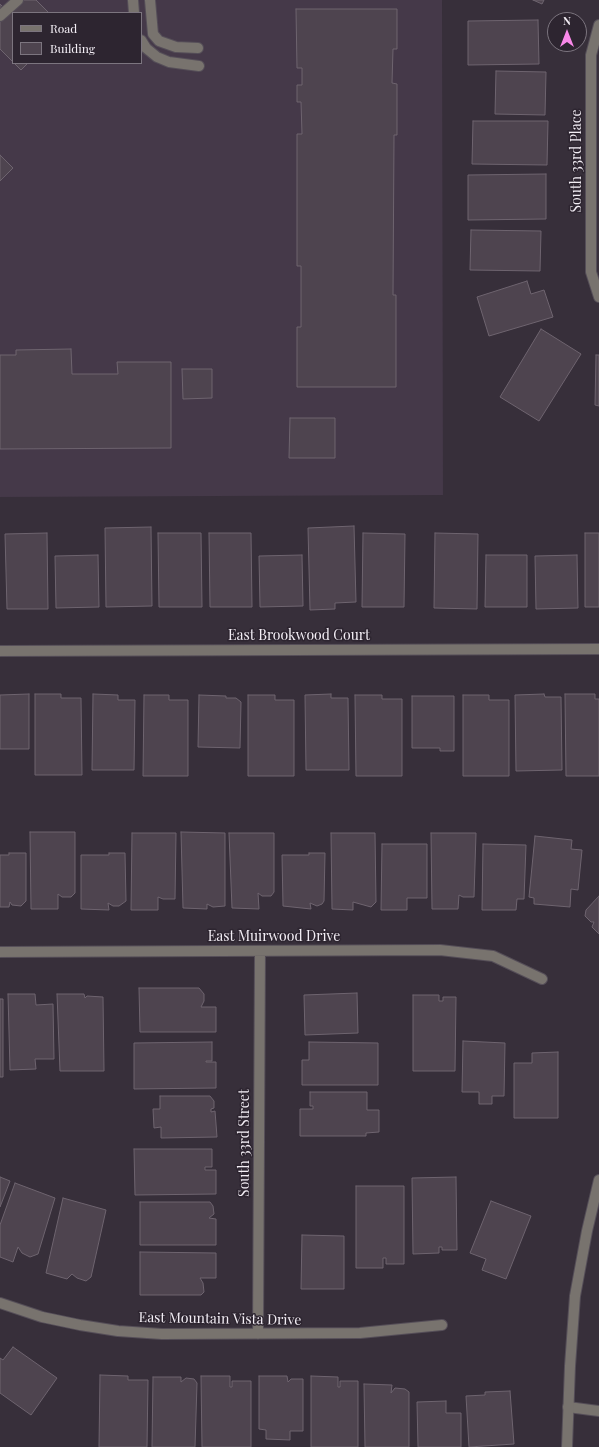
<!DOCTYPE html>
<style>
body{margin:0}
#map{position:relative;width:599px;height:1447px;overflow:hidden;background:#372f3a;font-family:"Playfair Display",serif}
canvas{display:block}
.legend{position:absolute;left:12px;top:12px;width:130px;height:52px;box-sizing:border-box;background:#2d2530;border:1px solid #7c757f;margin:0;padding:5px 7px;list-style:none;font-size:12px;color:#f3eef5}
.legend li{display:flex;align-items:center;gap:8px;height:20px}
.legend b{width:20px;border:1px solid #7c757f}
.north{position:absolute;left:547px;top:12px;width:40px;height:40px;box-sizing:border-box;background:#2d2530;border:1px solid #7c757f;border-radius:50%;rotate:0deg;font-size:11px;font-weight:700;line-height:16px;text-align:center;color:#f3eef5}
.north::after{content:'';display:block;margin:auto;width:14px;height:18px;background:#f988e9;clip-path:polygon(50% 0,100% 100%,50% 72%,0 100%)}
</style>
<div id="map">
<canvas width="599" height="1447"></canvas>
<ul class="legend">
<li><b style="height:5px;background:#78736e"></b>Road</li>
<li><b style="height:11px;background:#4e444f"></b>Building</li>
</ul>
<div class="north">N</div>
</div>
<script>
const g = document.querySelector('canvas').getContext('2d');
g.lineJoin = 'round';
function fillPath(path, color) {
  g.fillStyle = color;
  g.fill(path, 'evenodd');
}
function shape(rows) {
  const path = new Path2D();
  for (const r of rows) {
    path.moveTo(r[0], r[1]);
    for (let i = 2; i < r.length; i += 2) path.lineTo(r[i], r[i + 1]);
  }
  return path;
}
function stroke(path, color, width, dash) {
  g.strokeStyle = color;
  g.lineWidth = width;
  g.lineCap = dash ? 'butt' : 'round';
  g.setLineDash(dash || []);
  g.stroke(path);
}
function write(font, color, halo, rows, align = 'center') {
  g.font = font + ' "Playfair Display",serif';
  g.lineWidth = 3;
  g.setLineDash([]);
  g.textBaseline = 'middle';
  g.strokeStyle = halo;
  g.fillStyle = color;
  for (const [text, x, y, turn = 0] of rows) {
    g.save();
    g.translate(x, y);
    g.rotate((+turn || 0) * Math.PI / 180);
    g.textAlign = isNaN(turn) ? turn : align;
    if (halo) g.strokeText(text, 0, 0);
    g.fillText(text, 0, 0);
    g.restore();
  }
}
const built = shape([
 [0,0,442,0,443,495,0,497],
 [13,13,141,13,141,63,13,63]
]);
const building = shape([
 [22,0,36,0,49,13,13,13,13,62,0,49,0,4,9,13,22,0],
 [533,0,544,0,542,4,533,0],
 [296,9,397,9,397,49,393,49,392,83,397,84,397,135,394,135,393,295,396,295,396,387,297,387,297,327,301,327,301,266,297,266,297,134,302,134,301,102,297,102,297,85,302,85,302,68,297,68,296,9],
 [538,20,539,64,468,65,468,21,538,20],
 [14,63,28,63,21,70,14,63],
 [496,71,546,72,545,115,495,114,496,71],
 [473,121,548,121,547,165,472,164,473,121],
 [0,155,13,168,0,181,0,155],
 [546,174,546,219,468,220,468,175,546,174],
 [471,230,541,231,540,271,470,270,471,230],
 [527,281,531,294,544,290,553,317,489,336,477,297,527,281],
 [541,329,581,354,539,421,500,397,541,329],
 [71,349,72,374,118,374,117,362,171,362,171,448,0,449,0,355,16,355,16,350,71,349],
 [596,355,599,355,599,406,595,405,596,355],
 [182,369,212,369,212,398,183,399,182,369],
 [290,418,335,418,335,458,289,458,290,418],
 [354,526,356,602,335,603,335,609,310,610,308,528,354,526],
 [151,527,152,606,106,607,105,528,151,527],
 [47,533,48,609,7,609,5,534,47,533],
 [158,533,201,533,202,607,159,607,158,533],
 [209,533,251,533,252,607,210,607,209,533],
 [363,533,405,534,404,607,362,607,363,533],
 [435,533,478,534,477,609,434,608,435,533],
 [585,533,599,533,599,607,585,607,585,533],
 [98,555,99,607,56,608,55,556,98,555],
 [302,555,303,606,260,607,259,556,302,555],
 [486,555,527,555,527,607,485,607,486,555],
 [577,555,578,608,536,609,535,556,577,555],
 [29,694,29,749,0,749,0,695,29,694],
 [35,694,61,694,61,698,81,698,82,775,35,775,35,694],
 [93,694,118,695,118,700,135,700,134,770,92,770,93,694],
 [331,694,331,698,348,698,349,770,306,770,305,695,331,694],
 [544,694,545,697,561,697,562,770,516,771,515,695,544,694],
 [565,694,595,694,595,699,599,699,599,776,566,776,565,694],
 [144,695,169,695,169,700,188,700,188,776,143,776,144,695],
 [199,695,226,696,226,698,236,698,241,702,240,748,198,747,199,695],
 [248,695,275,695,275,700,294,700,294,776,248,776,248,695],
 [355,695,382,695,382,699,402,699,402,776,356,776,355,695],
 [463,695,489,695,489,700,509,700,509,776,463,776,463,695],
 [412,696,454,696,454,751,440,751,440,748,412,748,412,696],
 [30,832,75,832,75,893,71,897,62,897,58,894,58,909,31,909,30,832],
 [181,832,225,833,225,906,213,907,207,904,207,909,183,908,181,832],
 [132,833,176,833,175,899,163,899,158,897,158,910,131,910,132,833],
 [229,833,274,833,274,892,271,896,262,896,258,893,259,909,232,908,229,833],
 [331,833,375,833,376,902,371,907,353,902,353,910,332,909,331,833],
 [431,833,476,833,474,897,463,897,459,895,458,909,432,909,431,833],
 [535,836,572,840,571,849,582,850,578,890,571,889,570,907,534,904,534,898,529,897,535,836],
 [382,844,427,844,427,898,407,898,407,910,381,910,382,844],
 [483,844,526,845,524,899,517,899,516,910,482,910,483,844],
 [9,853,26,853,26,901,21,906,12,905,10,902,9,907,0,907,0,855,9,855,9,853],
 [109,853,125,853,126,901,119,906,113,906,108,903,109,910,81,909,81,855,109,855,109,853],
 [309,853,325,853,324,901,322,904,317,906,310,903,311,909,283,906,282,855,309,855,309,853],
 [599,896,599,934,592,927,594,922,591,922,585,916,586,910,599,896],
 [139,988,199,988,204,994,204,1001,201,1007,216,1007,216,1032,140,1032,139,988],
 [357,993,358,1033,305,1035,304,995,357,993],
 [8,994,35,994,36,1005,53,1004,54,1059,35,1059,36,1069,10,1070,8,994],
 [57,994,84,994,85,998,87,996,103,997,104,1071,60,1071,57,994],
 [413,995,439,995,439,1001,443,1001,443,997,456,997,455,1071,413,1071,413,995],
 [0,999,3,999,3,1077,0,1077,0,999],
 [463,1041,505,1043,504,1096,492,1096,492,1104,479,1104,479,1092,462,1092,463,1041],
 [212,1042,212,1061,206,1061,206,1062,216,1062,216,1088,134,1089,134,1043,212,1042],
 [309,1042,378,1043,378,1085,302,1085,302,1060,309,1060,309,1042],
 [558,1052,558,1118,514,1118,514,1063,532,1063,532,1053,558,1052],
 [310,1092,367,1092,367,1110,379,1110,379,1132,366,1133,366,1136,300,1136,300,1109,313,1109,313,1106,310,1106,310,1092],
 [160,1096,210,1096,214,1101,214,1108,211,1109,211,1112,215,1111,217,1137,161,1138,161,1127,154,1128,153,1109,160,1109,160,1096],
 [134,1149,212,1149,212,1167,205,1167,205,1170,216,1170,216,1194,135,1195,134,1149],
 [0,1177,10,1181,0,1207,0,1177],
 [456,1177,457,1250,442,1250,442,1247,439,1247,439,1253,413,1254,412,1178,456,1177],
 [15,1183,55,1198,38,1254,30,1257,22,1253,18,1247,13,1262,0,1257,0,1225,15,1183],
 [356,1186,404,1186,404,1264,386,1264,386,1258,383,1258,383,1268,356,1268,356,1186],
 [63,1198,106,1210,91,1277,86,1281,77,1278,72,1274,67,1279,46,1273,63,1198],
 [491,1201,531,1216,506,1279,482,1270,486,1259,470,1253,491,1201],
 [140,1202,210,1202,213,1206,214,1214,209,1218,216,1219,216,1245,140,1245,140,1202],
 [302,1235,344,1236,344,1289,301,1289,302,1235],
 [140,1252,216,1253,216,1278,200,1278,203,1283,204,1292,201,1295,140,1295,140,1252],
 [13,1347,57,1378,31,1415,0,1393,0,1358,3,1360,13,1347],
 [100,1375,128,1376,128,1380,148,1380,147,1447,99,1447,100,1375],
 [201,1376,230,1376,230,1387,232,1387,232,1381,251,1381,251,1447,202,1447,201,1376],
 [259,1376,287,1376,288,1382,291,1379,303,1379,303,1431,290,1431,290,1440,266,1439,266,1430,259,1429,259,1376],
 [311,1376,338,1377,338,1387,340,1387,340,1381,358,1381,358,1447,311,1447,311,1376],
 [153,1377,181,1377,181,1382,186,1378,194,1379,197,1383,195,1447,152,1447,153,1377],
 [364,1384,392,1385,391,1393,395,1388,405,1389,409,1392,409,1447,365,1447,364,1384],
 [510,1391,514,1444,469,1447,466,1396,485,1395,485,1392,510,1391],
 [446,1401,446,1413,461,1413,461,1447,418,1447,417,1402,446,1401]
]);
const service = shape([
 [133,0,134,13],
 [150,0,153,34,159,41,176,47,198,48],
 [0,16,18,0],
 [141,40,146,48,157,57,169,62,199,66]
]);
const minor = shape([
 [599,25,591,55,591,272,599,297],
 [0,651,599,649],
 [0,952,440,950,493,956,542,979],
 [0,1303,42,1317,80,1325,118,1331,162,1334,360,1333,442,1325],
 [258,1334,260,951],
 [568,1407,599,1411]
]);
const tertiary = shape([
 [567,1447,570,1366,575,1296,587,1231,599,1180]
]);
const streetNames = [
 ["South 33rd Place",577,161,-90],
 ["East Brookwood Court",299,636],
 ["East Muirwood Drive",274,937],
 ["South 33rd Street",245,1143,-90],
 ["East Mountain Vista Drive",220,1319,1]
];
fillPath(built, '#453949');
fillPath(building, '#4e444f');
stroke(building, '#6e646f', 1);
stroke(service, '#554e58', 12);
stroke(minor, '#554e58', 12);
stroke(tertiary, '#554e58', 12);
stroke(service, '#78736e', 10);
stroke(minor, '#78736e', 10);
stroke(tertiary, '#78736e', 10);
write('14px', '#f3eef5', '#2d2530', streetNames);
</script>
